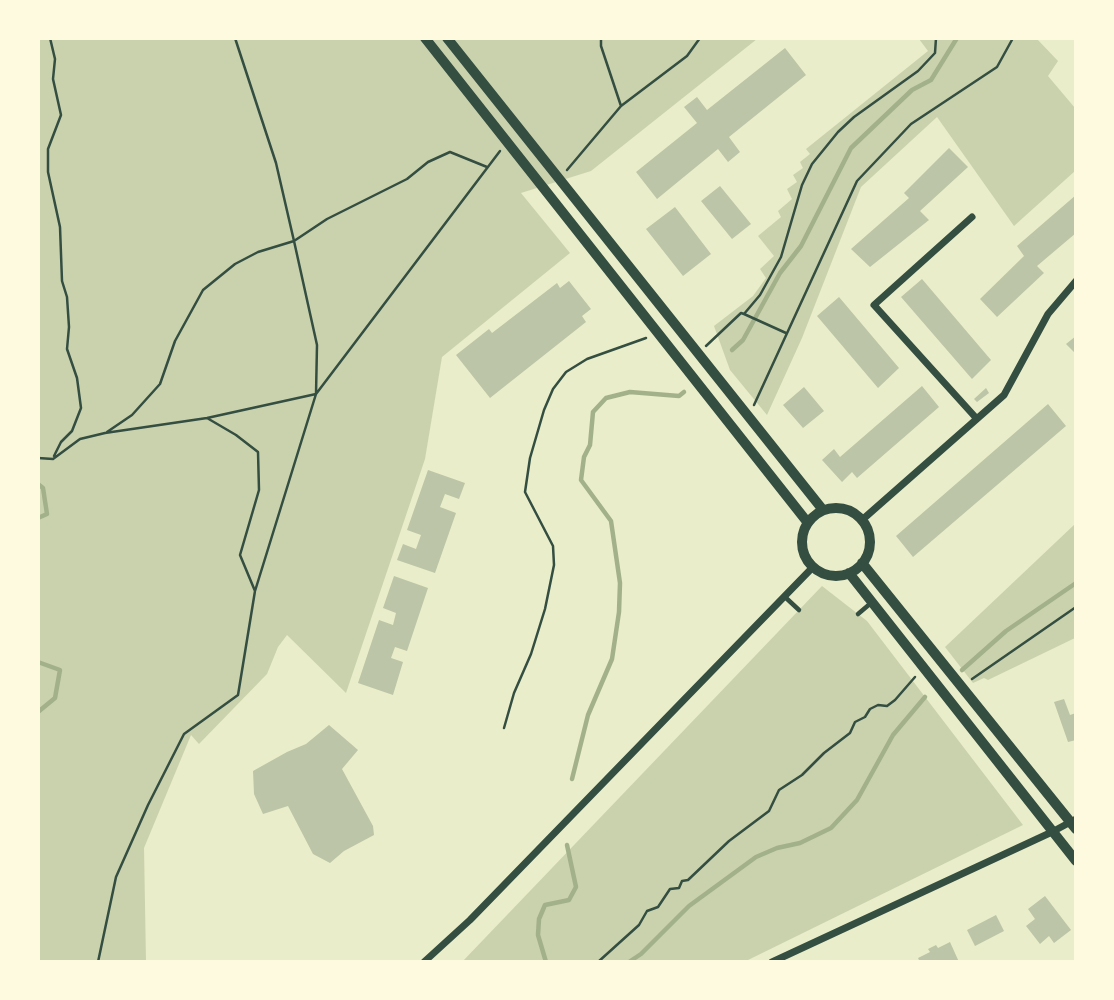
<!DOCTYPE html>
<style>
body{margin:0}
#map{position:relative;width:1114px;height:1000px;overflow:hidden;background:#e9edc9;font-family:Commissioner,sans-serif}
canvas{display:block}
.frame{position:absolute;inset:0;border:40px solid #fefae0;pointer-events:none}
</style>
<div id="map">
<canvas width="1114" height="1000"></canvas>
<div class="frame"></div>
</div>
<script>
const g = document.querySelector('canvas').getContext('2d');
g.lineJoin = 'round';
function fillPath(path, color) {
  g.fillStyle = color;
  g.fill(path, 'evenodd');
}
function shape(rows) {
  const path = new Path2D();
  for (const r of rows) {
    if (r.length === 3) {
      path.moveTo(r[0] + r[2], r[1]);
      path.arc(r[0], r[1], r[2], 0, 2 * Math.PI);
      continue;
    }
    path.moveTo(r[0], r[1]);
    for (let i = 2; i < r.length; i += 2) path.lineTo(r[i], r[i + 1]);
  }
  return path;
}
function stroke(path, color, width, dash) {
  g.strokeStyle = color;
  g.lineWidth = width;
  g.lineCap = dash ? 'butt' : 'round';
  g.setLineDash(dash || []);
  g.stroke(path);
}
const green = shape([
 [38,39,757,39,591,171,521,193,570,253,442,357,425,459,346,693,287,635,278,647,267,674,199,744,191,735,144,848,146,961,39,961],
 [919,39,1037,39,1058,61,1048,76,1075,108,1075,171,1014,226,937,117,861,187,802,338,767,415,730,370,714,326,753,296,766,278,760,269,774,256,758,236,781,217,778,211,792,199,787,189,797,182,793,175,803,168,800,162,810,154,806,149,928,51],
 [1075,524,1075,638,988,680,984,678,973,683,945,647],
 [822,586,867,621,1023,825,746,961,462,962]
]);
const stream = shape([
 [732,350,743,340,780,273,801,246,851,148,912,90,931,80,957,38],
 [38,484,43,488,47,514,38,518],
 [38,662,60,670,55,698,38,712],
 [962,670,1006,631,1076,583],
 [572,779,588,715,612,659,619,612,620,583,611,521,581,480,584,457,590,445,593,412,606,398,630,392,679,396,684,392],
 [546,962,538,935,539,919,545,905,569,900,576,887,567,845],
 [629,962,641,954,689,906,756,857,777,848,800,843,831,828,857,800,893,735,925,697]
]);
const building = shape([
 [785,48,806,75,729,137,740,152,728,162,718,149,657,199,636,172,697,123,684,107,697,97,707,110],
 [949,148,968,167,920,211,929,220,870,267,851,249,909,198,904,193],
 [720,186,751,224,732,239,701,201],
 [1076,195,1076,233,1037,266,1044,273,997,317,980,299,1024,256,1017,246],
 [675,207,711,254,683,276,646,229],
 [922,279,991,360,972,379,901,297],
 [569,281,591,309,582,316,586,322,490,398,456,355,489,329,492,333,557,283,560,288],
 [839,297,899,368,878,388,817,316],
 [1076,336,1076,354,1066,344],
 [922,386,939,407,857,478,852,472,842,482,822,460,834,449,840,457],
 [804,387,824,411,803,428,783,405],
 [986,388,989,393,977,402,974,399],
 [1048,404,1066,426,913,557,896,536],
 [428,470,465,483,459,499,445,494,440,507,456,513,435,573,397,560,403,544,416,549,421,535,407,530],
 [394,576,428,588,407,651,395,647,391,658,403,662,393,695,358,683,379,620,393,625,396,613,383,608],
 [1064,699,1070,715,1076,713,1076,740,1068,742,1054,702],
 [329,725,358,750,342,769,373,826,374,835,344,851,330,863,313,854,288,806,263,814,254,794,253,771,287,752,306,744],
 [1045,896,1071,930,1054,943,1049,936,1040,944,1026,926,1035,919,1028,909],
 [996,915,1004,931,975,946,967,930],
 [950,942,959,962,920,962,918,958,930,952,928,949,936,945,938,948]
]);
const path = shape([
 [50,38,55,59,53,79,61,115,48,149,48,172,60,227,62,281,67,297,69,327,67,349,77,378,81,408,72,431,61,442,54,456],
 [601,38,601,46,621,106],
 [567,170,621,106,687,56,700,38],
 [744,314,786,333],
 [706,346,741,313,744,314,760,295,781,257,802,185,812,164,838,132,854,117,918,71,935,53,936,38],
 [754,405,857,181,911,124,997,67,1013,38],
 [207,418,236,435,258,452,259,490,240,555,255,591],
 [107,432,132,415,160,384,175,341,203,290,235,264,258,252,294,241,327,219,407,179,428,162,450,152,487,167],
 [38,458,53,459,80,439,105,433,207,418,316,394,500,151],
 [972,679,1076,607],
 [504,728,514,693,531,654,545,609,554,565,553,546,525,492,530,458,544,410,553,389,566,372,587,359,646,338],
 [98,962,116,877,148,805,184,734,238,695,255,591,316,394,317,345,294,241,276,163,235,38],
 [598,962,639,925,647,911,658,907,670,889,679,888,682,881,688,880,729,841,769,811,779,790,802,775,824,753,850,733,855,722,865,717,870,709,878,705,887,706,895,700,915,677]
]);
const service = shape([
 [785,597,799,610],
 [858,614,871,603]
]);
const minor = shape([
 [972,217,874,305,977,419],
 [862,520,1004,395,1048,314,1076,281],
 [424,962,470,920,813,567],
 [772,962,1052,832,1076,819]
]);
const secondary = shape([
 [425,38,808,523],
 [447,38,823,510],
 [836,542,34],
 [862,563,1076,829],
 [849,573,1076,861]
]);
fillPath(green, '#cad2ad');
stroke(stream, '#a3b18a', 4.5);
fillPath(building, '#bcc5a7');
stroke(path, '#344e41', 2.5);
stroke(service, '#344e41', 4.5);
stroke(minor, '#344e41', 7);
stroke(secondary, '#344e41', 10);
</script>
